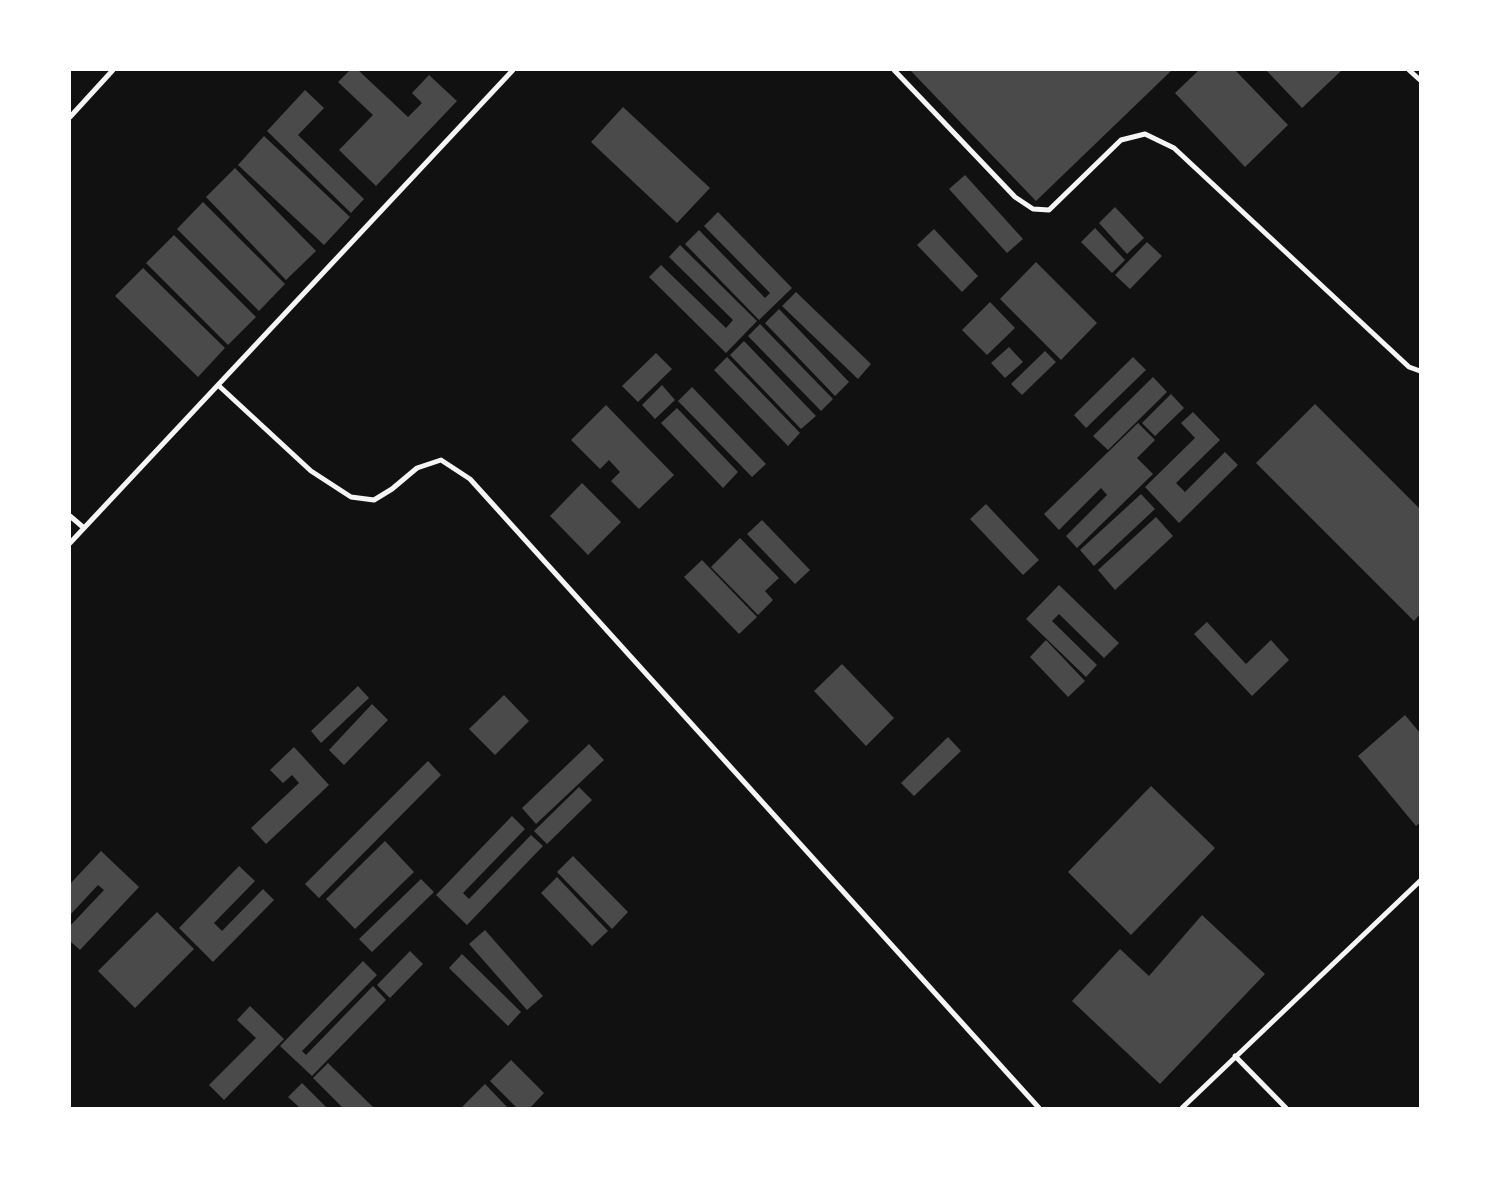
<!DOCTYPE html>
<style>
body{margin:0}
#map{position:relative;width:1490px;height:1178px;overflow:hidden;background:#111;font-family:Mulish,sans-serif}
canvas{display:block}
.frame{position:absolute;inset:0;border:71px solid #fff;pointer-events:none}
</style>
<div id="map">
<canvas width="1490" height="1178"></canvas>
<div class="frame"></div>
</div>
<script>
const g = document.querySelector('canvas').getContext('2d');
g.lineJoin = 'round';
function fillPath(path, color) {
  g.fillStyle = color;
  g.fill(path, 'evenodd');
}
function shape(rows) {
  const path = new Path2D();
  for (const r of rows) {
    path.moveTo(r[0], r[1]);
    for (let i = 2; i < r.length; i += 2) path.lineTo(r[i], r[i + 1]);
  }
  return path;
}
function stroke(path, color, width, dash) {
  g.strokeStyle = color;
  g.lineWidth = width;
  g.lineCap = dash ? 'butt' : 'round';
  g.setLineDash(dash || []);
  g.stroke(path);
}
const building = shape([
 [350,70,358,70,408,117,422,103,412,93,429,75,457,101,376,186,339,150,373,115,338,82],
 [910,70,1172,70,1036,201],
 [1199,70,1235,70,1288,125,1245,167,1175,93],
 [1266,70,1342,70,1302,108],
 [305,90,324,108,298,135,364,199,351,213,267,131],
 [623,107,710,188,677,223,591,142],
 [264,136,350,217,324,245,238,165],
 [235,168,316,251,286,280,206,197],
 [965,175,1023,239,1007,253,949,189],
 [203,202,285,284,259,311,177,229],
 [1115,207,1144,238,1127,254,1099,223],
 [718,212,792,288,759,320,685,244,699,230,765,298,770,293,704,226],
 [1095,228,1125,260,1112,273,1081,242],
 [934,229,978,276,962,292,917,245],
 [174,235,256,317,228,345,146,263],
 [1147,242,1162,256,1130,289,1115,275],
 [680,245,757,321,726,353,649,277,661,265,726,328,733,320,669,257],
 [1036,262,1097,323,1061,360,1000,299],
 [143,268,225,348,198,377,115,296],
 [796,292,871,364,858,379,782,306],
 [990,302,1015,328,987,355,962,330],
 [779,309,849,382,835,396,765,323],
 [760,324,833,399,821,411,748,336],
 [744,341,816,416,801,429,730,355],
 [1009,347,1023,362,1005,378,991,363],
 [1045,351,1056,362,1022,395,1011,384],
 [656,353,672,369,638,402,622,386],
 [727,357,800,433,788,446,714,370],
 [1133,357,1146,370,1086,428,1074,415],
 [1153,377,1167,392,1108,450,1093,436],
 [662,385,675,400,655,419,642,405],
 [692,387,766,464,752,477,678,401],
 [1171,394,1184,408,1155,436,1142,423],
 [1315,404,1420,509,1420,614,1414,621,1256,463],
 [606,405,674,475,639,509,611,481,620,472,609,460,600,469,571,440],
 [677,408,738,472,723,488,661,423],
 [1193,412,1220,440,1176,483,1185,492,1225,452,1238,465,1179,523,1145,487,1195,438,1181,423],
 [1138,423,1155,440,1137,458,1153,474,1077,548,1066,536,1107,495,1101,488,1059,530,1044,514],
 [582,483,621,522,588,555,550,516],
 [1141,494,1155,509,1094,566,1080,550],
 [986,504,1039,560,1023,575,970,519],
 [1156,517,1173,536,1115,590,1098,570],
 [762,520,810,570,795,584,747,534],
 [740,538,779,578,765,591,773,600,758,615,711,567],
 [702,560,757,617,739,634,684,577],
 [1059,585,1119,643,1104,658,1059,614,1052,621,1097,665,1086,677,1026,619],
 [1207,622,1246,664,1271,640,1289,660,1252,696,1194,634],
 [1046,640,1085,681,1068,697,1030,657],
 [842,664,894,718,866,746,814,691],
 [358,686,369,698,321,743,311,731],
 [504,695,529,721,495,755,469,729],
 [372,704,388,720,344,765,329,750],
 [1405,715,1420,733,1420,823,1416,826,1358,756],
 [948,737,961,751,914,796,901,783],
 [589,744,604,760,536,824,522,808],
 [294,747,329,785,266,844,251,828,299,783,292,775,283,783,270,770],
 [428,761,441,775,319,898,305,884],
 [1151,786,1215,848,1131,935,1068,872],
 [579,787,592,800,547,844,534,831],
 [512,816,525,829,463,893,469,899,531,835,543,846,467,925,436,895],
 [385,841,414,872,355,929,326,899],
 [101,851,139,887,80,950,70,941,70,926,104,890,98,885,70,915,70,884],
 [573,856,628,912,612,929,557,872],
 [239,866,255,881,214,923,222,931,263,889,274,900,213,962,179,928],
 [557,877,608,931,592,946,541,893],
 [421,879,434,892,372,952,359,939],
 [157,912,194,949,135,1008,98,971],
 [1202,915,1265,974,1160,1084,1072,1001,1120,949,1149,976],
 [485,930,543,996,527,1010,469,944],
 [410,951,423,964,390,998,377,985],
 [462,954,521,1012,508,1026,449,968],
 [363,961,377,975,302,1051,306,1055,373,986,386,1000,312,1076,280,1046],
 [250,1006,284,1039,224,1100,209,1085,256,1038,237,1020],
 [511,1060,544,1093,530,1108,517,1108,490,1081],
 [328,1063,374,1108,343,1108,313,1078],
 [302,1083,327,1108,300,1108,288,1097],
 [485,1084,508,1108,461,1108]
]);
const minor = shape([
 [894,70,1015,197,1033,209,1049,210,1121,140,1145,134,1174,148,1409,367,1420,371],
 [1409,70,1420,80],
 [70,117,113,70],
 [218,385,311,471,351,497,374,500,392,489,417,468,441,460,470,479,1039,1108],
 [70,516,84,528],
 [70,543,513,70],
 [1235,1056,1286,1108],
 [1182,1108,1420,881]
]);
fillPath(building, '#4a4a4a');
stroke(minor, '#f5f5f5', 5);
</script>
